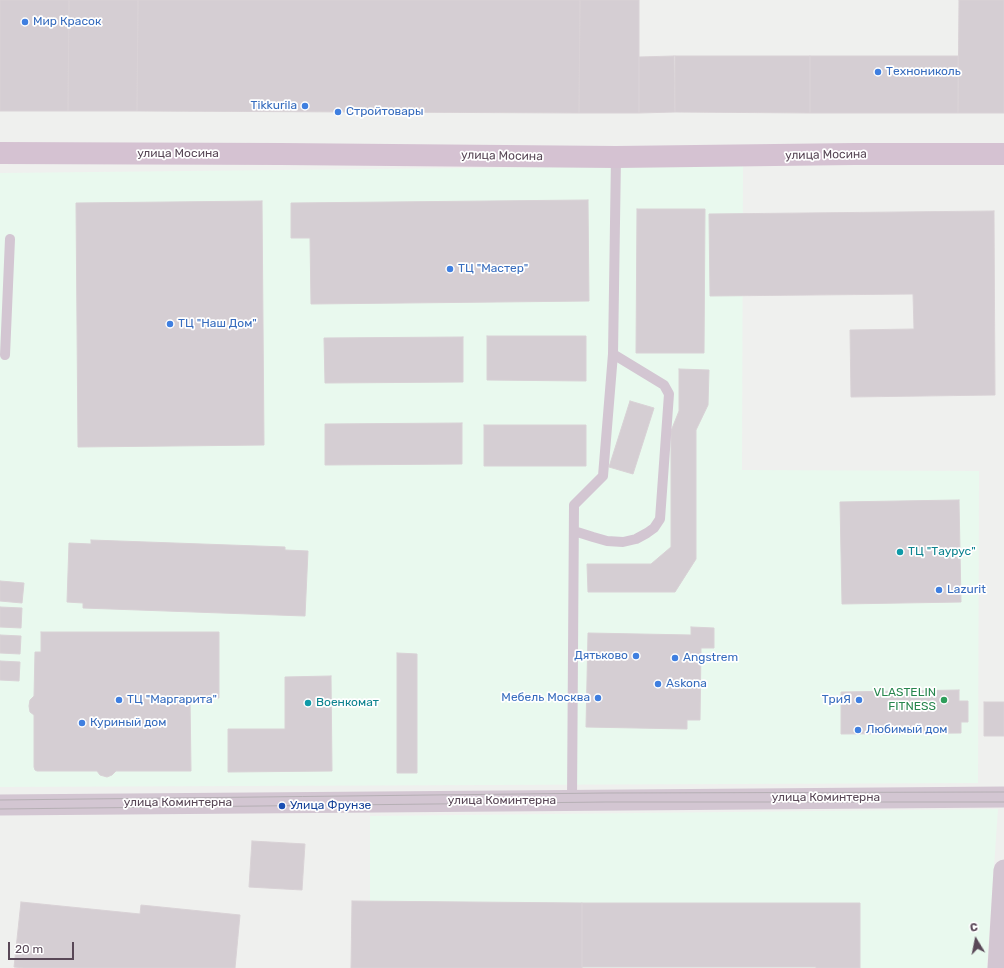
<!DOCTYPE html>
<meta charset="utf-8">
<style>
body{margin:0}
#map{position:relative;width:1004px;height:968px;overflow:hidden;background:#eff0ee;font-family:Rubik,sans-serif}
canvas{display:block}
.north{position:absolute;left:956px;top:920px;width:40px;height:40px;-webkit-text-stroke:3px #fff;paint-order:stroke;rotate:350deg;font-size:11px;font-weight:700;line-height:16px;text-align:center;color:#594857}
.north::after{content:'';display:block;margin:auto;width:14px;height:18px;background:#594857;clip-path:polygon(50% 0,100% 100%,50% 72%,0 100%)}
.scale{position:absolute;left:8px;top:942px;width:66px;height:18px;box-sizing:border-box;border:2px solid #594857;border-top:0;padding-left:5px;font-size:12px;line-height:14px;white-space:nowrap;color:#594857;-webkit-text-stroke:3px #fff;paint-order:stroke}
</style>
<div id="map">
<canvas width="1004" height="968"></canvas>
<div class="north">С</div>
<div class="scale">20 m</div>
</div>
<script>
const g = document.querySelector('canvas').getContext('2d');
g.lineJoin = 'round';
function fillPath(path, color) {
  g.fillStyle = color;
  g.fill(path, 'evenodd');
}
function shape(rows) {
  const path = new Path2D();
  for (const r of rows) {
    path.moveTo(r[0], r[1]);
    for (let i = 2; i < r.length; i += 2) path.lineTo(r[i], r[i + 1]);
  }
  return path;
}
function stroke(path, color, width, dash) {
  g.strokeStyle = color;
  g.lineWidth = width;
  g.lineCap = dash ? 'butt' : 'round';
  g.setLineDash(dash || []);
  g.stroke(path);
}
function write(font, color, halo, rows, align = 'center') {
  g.font = font + ' Rubik,sans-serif';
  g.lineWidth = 3.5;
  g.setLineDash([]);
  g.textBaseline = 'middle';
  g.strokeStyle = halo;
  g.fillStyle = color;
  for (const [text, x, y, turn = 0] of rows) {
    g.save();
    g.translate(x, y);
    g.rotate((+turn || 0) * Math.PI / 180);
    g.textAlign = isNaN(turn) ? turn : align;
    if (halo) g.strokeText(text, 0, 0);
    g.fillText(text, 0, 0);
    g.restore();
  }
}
const commercial = shape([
 [743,165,742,470,979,471,978,783,0,787,0,173],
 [998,809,987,968,370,968,370,816]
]);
const building = shape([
 [0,0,69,0,68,111,0,111,0,0],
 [69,0,138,0,137,111,68,111,69,0],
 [138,0,580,0,579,113,137,111,138,0],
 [580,0,639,0,639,113,579,113,580,0],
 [959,0,1004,0,1004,113,958,113,959,0],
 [674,56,675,112,639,113,639,57,674,56],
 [675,56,810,56,810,113,675,112,675,56],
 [810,56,958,56,958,113,810,113,810,56],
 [588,200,589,301,311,304,310,238,291,238,291,203,588,200],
 [262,201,264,445,78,447,76,203,262,201],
 [637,209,705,209,704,353,636,353,637,209],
 [994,211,995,395,851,397,850,330,914,329,913,294,710,296,709,214,994,211],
 [487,336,586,336,586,381,487,380,487,336],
 [463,337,463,382,325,383,324,338,463,337],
 [679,369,709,370,708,405,696,430,696,559,675,592,588,592,587,564,651,564,671,547,671,431,679,411,679,369],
 [630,401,654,408,633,474,609,467,630,401],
 [462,423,462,464,325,465,325,424,462,423],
 [484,425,586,425,586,466,484,466,484,425],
 [959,500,961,602,842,604,840,502,959,500],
 [91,540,285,547,285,550,308,551,305,616,83,608,83,603,67,602,69,543,91,544,91,540],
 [0,581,24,583,22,603,0,601,0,581],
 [0,607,22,608,21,628,0,627,0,607],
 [691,627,714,628,714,648,701,648,700,720,687,720,687,729,586,727,588,633,691,635,691,627],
 [41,632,219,632,219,698,190,697,191,771,116,771,112,775,107,777,100,775,97,771,37,771,35,770,34,767,34,715,30,712,29,706,30,700,34,696,35,652,41,652,41,632],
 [0,635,21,636,20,654,0,653,0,635],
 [397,653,417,654,417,773,397,773,397,653],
 [0,661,20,662,19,681,0,680,0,661],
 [331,676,332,771,228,772,228,729,285,729,285,677,331,676],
 [959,690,959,701,968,701,968,722,961,722,961,733,841,734,841,692,959,690],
 [984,702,1004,702,1004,736,984,736,984,702],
 [252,841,305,844,302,890,249,887,252,841],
 [352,901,582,903,582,968,351,968,352,901],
 [21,902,140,914,141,905,240,915,235,968,24,968,14,967,21,902],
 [582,903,860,903,860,968,816,968,816,967,582,967,582,903]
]);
const service = shape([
 [5,355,10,239],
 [574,531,593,537,607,541,623,542,636,539,647,533,654,528,660,519,669,394,664,385,613,354],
 [572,800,574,505,603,476,613,354,616,157]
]);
const minor = shape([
 [0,805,1004,797],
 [998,968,1004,870]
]);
const secondary = shape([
 [0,153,281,154,616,157,854,154,1004,154]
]);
const tram = shape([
 [0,800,605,793,1004,792],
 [0,809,605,802,1004,802]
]);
const markers = [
 [25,22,4,"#3f7fe0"],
 [878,72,4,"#3f7fe0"],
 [305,106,4,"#3f7fe0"],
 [338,112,4,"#3f7fe0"],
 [450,269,4,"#3f7fe0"],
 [170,324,4,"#3f7fe0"],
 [900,552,4,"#0f9aa8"],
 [939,590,4,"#3f7fe0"],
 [636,656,4,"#3f7fe0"],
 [675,658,4,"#3f7fe0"],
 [658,684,4,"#3f7fe0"],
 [598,698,4,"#3f7fe0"],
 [119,700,4,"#3f7fe0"],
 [859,700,4,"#3f7fe0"],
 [944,700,4,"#2e9e5b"],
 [308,703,4,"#0f9aa8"],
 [82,723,4,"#3f7fe0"],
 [858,730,4,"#3f7fe0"],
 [282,806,4,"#1a4fb4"]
];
const shopNames = [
 ["Мир Красок",33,22],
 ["Технониколь",886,72],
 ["Tikkurila",297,106,"right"],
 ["Стройтовары",346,112],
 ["ТЦ \"Мастер\"",458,269],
 ["ТЦ \"Наш Дом\"",178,324],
 ["Lazurit",947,590],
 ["Дятьково",628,656,"right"],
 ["Angstrem",683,658],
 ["Askona",666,684],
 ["Мебель Москва",590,698,"right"],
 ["ТЦ \"Маргарита\"",127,700],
 ["ТриЯ",851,700,"right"],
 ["Куриный дом",90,723],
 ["Любимый дом",866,730]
];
const streetNames = [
 ["улица Мосина",178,154],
 ["улица Мосина",826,155,-1],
 ["улица Мосина",502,156,1],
 ["улица Коминтерна",826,798],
 ["улица Коминтерна",502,801],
 ["улица Коминтерна",178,803]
];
const cultureNames = [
 ["ТЦ \"Таурус\"",908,552],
 ["Военкомат",316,703]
];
const leisureNames = [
 ["VLASTELIN",936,693],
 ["FITNESS",936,707]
];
const transitNames = [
 ["Улица Фрунзе",290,806]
];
fillPath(commercial, '#e9f9ee');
fillPath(building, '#d5ced3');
stroke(building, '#d9d2d6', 1);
stroke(service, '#d3c6d2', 10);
stroke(minor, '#d3c6d2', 21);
stroke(secondary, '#d5c2d2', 22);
stroke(tram, '#b5afb4', 1);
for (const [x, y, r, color] of markers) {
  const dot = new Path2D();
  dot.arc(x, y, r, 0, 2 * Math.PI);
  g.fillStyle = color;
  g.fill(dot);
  stroke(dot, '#fff', 1.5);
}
write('12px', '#366cbe', '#fff', shopNames, 'left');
write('12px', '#594857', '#fff', streetNames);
write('12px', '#0d838f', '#fff', cultureNames, 'left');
write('12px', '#27864d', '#fff', leisureNames, 'right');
write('12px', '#164399', '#fff', transitNames, 'left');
</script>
